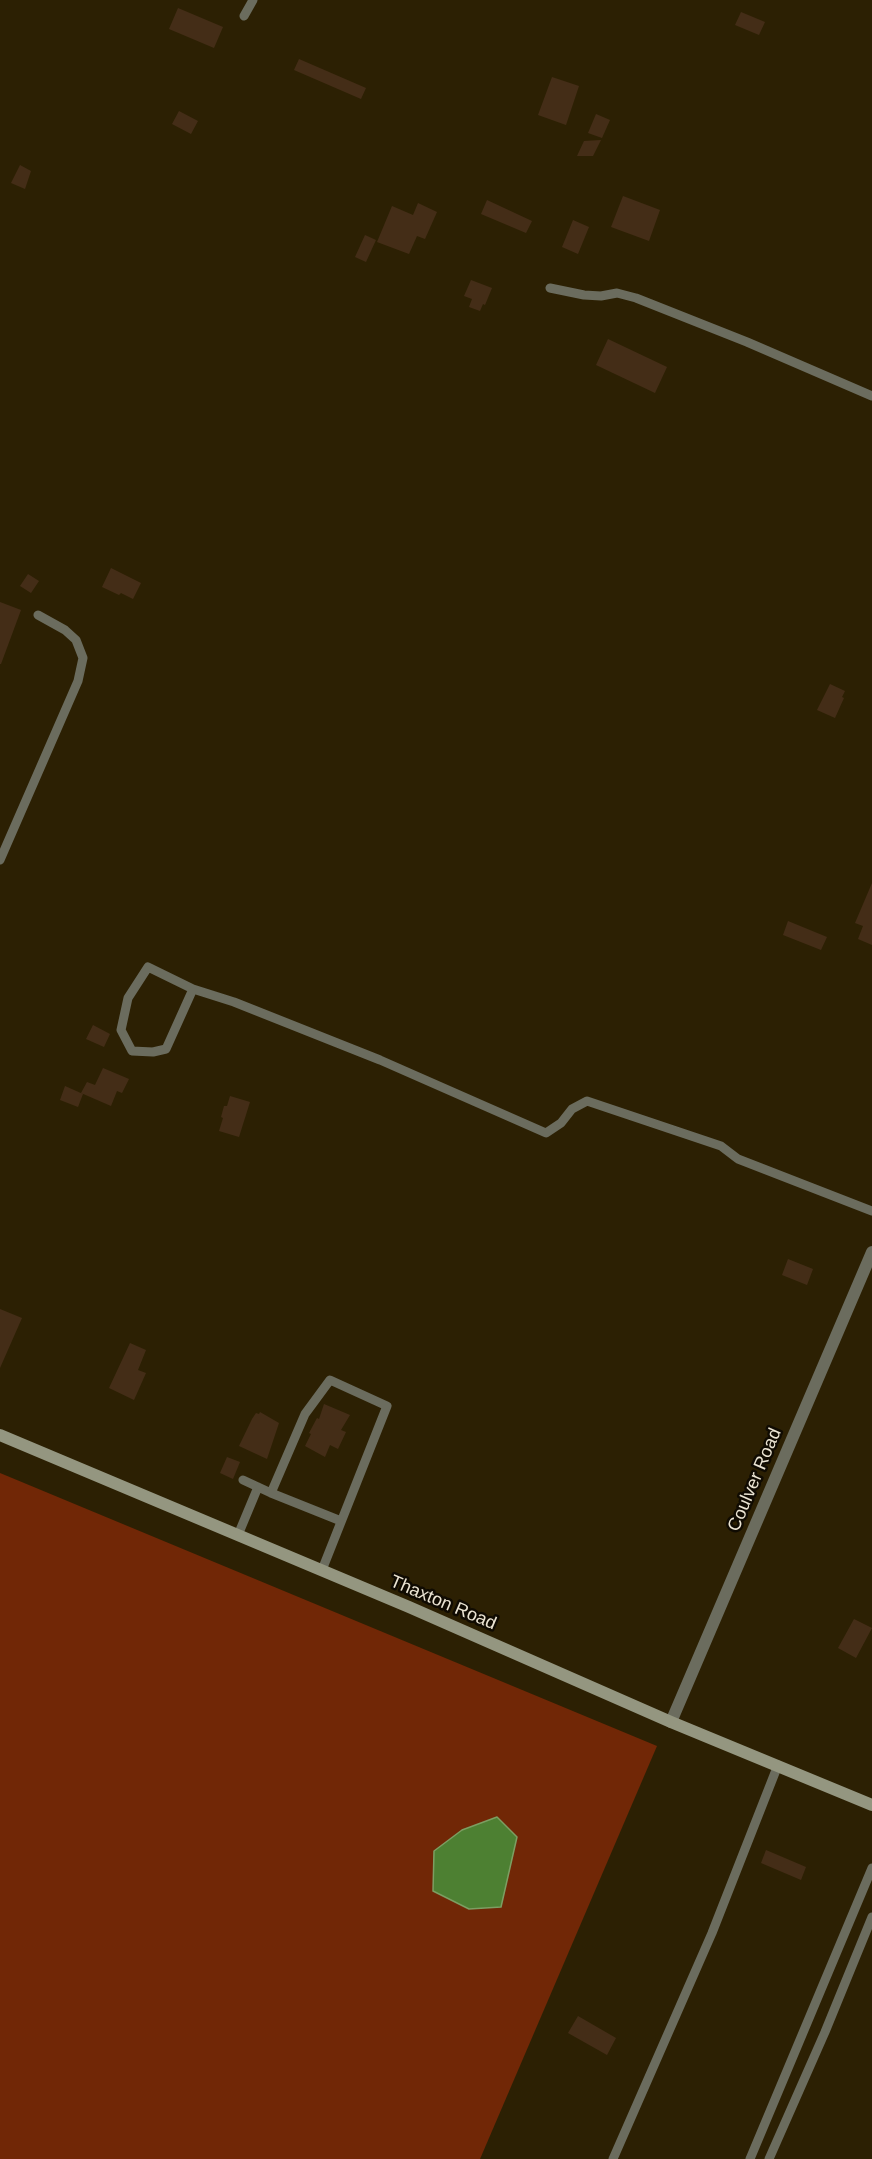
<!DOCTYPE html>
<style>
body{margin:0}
canvas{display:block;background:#2c2003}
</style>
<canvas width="872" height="2159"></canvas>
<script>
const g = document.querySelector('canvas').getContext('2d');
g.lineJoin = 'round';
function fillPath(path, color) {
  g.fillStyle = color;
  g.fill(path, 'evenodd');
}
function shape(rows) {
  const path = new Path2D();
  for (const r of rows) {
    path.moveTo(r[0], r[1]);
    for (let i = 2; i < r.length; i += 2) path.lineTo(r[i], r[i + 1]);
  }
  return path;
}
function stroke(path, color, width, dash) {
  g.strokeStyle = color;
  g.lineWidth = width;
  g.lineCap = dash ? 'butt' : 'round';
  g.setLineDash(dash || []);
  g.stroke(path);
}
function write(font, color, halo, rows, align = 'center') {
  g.font = font + ' Helvetica,sans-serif';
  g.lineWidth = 5;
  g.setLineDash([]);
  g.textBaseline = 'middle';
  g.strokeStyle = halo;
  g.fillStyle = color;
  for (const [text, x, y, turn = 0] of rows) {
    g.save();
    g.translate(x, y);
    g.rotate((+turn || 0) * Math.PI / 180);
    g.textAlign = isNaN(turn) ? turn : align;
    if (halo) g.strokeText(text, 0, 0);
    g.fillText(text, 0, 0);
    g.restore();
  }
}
const green = shape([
 [0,1473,657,1746,480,2159,0,2159]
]);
const water = shape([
 [497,1817,517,1837,501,1907,469,1909,433,1891,434,1851,462,1830,497,1817]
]);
const building = shape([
 [178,8,223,27,214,48,169,29],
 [741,12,765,22,759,35,735,25],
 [299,59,366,88,361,99,294,70],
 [552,77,579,86,566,125,538,115],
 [179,111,198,121,191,134,172,124],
 [596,114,610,120,602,138,588,133],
 [601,140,593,156,577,156,584,141],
 [20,165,31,171,25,189,11,183],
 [623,196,660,210,649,241,611,227],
 [487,200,532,221,526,233,481,214],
 [418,203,437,212,425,239,417,236,409,254,377,242,392,206,413,215],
 [573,220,589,227,578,254,562,247],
 [365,235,376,240,366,262,355,257],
 [471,280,492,288,485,305,483,304,480,311,469,307,472,299,464,296],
 [608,339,667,367,655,393,596,365],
 [111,568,141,583,133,599,121,593,119,595,102,587],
 [28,574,39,581,31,593,20,586],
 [0,602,21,610,1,664,0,664],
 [830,684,845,691,842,697,844,698,835,718,817,710],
 [872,883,872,945,858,939,863,926,855,923],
 [788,921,827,937,821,950,783,935],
 [93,1025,110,1034,104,1047,86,1039],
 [103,1068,129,1079,122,1093,117,1091,111,1106,81,1093,87,1082,95,1085],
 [65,1086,83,1094,78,1107,60,1100],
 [230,1096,250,1102,239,1137,219,1131,223,1118,221,1117,224,1106,227,1106],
 [788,1259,813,1269,807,1285,782,1275],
 [0,1309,22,1318,0,1368],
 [130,1343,146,1350,138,1370,146,1373,134,1400,109,1388],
 [324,1404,350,1415,341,1430,346,1432,338,1449,330,1445,325,1457,305,1446,311,1434,309,1433,317,1418,319,1419],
 [260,1412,279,1423,267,1459,239,1446,252,1419,256,1413,259,1414],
 [227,1457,240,1462,233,1479,220,1473],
 [854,1619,872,1628,856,1658,838,1648],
 [766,1850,806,1867,801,1880,761,1863],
 [578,2016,616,2038,607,2055,568,2033]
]);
const lane = shape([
 [244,16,253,0],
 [550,288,584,295,601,296,617,293,636,298,747,342,872,396],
 [0,860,78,681,83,658,76,640,65,630,38,615],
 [193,989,166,1049,153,1052,132,1051,121,1030,128,998,148,967,193,989,234,1002,380,1060,546,1133,561,1123,572,1109,587,1101,721,1146,738,1159,872,1211],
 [243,1480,271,1493],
 [238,1535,258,1487],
 [322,1570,387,1406,330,1380,305,1414,271,1493,341,1521],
 [613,2159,712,1933,778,1765],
 [750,2159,872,1868],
 [769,2159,825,2032,872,1917]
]);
const street = shape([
 [671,1722,872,1252]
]);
const secondary = shape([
 [0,1435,409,1607,671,1722,872,1805]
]);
const streetNames = [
 ["Coulver Road",755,1480,-67],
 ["Thaxton Road",443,1603,23]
];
fillPath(green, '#712706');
fillPath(water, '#4d8032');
stroke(water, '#7c9e62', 1.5);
fillPath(building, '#442d17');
stroke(lane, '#6b6c5e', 9);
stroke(street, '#6b6c5e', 12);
stroke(secondary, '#949680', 12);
write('18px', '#ebe4d3', '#100b02', streetNames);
</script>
